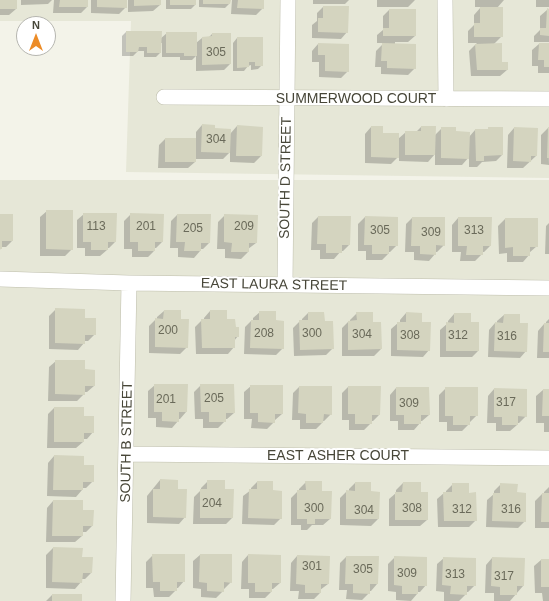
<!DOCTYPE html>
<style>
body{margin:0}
#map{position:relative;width:549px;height:601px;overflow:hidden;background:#f3f3e9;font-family:Arial,sans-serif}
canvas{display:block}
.north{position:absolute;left:16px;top:16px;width:40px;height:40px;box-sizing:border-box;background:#fff;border:1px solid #b5b5af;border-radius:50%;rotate:0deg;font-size:11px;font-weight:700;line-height:16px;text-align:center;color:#474638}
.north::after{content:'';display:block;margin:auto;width:14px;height:18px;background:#ec8c27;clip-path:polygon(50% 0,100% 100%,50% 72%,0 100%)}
</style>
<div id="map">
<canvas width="549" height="601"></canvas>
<div class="north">N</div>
</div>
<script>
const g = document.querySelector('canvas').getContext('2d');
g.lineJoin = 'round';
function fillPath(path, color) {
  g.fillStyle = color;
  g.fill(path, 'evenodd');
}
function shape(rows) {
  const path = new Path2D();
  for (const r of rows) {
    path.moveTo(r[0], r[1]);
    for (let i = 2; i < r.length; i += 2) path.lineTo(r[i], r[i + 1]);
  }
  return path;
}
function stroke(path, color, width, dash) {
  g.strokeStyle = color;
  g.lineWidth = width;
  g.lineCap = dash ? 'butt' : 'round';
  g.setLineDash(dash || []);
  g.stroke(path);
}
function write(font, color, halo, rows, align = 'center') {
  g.font = font + ' Arial,sans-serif';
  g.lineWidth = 4;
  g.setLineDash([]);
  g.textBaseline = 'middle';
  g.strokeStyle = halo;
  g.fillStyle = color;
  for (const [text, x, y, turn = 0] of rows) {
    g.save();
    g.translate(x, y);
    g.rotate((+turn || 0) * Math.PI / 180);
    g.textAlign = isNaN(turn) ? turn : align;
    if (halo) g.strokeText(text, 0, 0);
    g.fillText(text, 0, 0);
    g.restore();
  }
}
const residential = shape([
 [0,0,549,0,549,178,126,172,131,21,0,21],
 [0,180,549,180,549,601,0,601]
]);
const shadow = shape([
 [0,0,16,0,16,9,9,15,0,15],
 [21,0,52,0,48,4,21,5],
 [54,0,87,0,87,7,81,13,53,13],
 [91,0,126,0,126,7,119,14,91,13],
 [128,0,160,0,160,5,153,11,128,12],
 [166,0,195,0,195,5,191,9,166,9],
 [199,0,230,0,229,4,225,8,199,7],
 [232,0,263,0,263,8,256,15,231,14],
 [313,0,349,0,345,4,313,4],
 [377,0,415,0,408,7,377,7],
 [475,0,504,0,497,8,502,36,494,44,501,63,507,70,500,76,471,76,469,51,477,43,468,43,468,31,474,25,474,15,481,7,475,7],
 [536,0,549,0,549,7,536,7],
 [323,7,347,32,341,39,312,38,312,25,317,21,317,13],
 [389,10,415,36,408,42,395,42,395,44,415,68,408,75,381,74,381,67,375,67,376,51,384,43,377,43,377,35,383,30,383,16],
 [547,10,549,10,549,42,534,42,534,36,540,30,540,16],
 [126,32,160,39,167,33,196,43,202,38,209,37,212,34,230,64,224,70,196,71,196,56,192,60,180,60,180,57,162,57,162,43,160,43,160,53,156,57,144,57,144,51,138,51,133,56,122,56,122,36],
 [237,38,262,38,262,65,258,69,251,70,251,65,248,66,244,71,233,71,233,43],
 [318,44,348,71,341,78,319,77,319,62,312,62,312,51],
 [539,44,549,44,549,73,538,73,538,66,532,66,532,50],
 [202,125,230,134,237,126,262,128,261,156,254,163,230,162,230,152,223,159,195,159,195,162,188,168,158,168,159,145,165,139,196,139,196,132],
 [371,127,382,134,398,139,406,132,416,132,421,127,435,135,442,128,469,137,475,130,502,155,496,161,482,162,477,167,469,167,469,157,462,165,435,165,435,154,428,162,399,161,399,156,391,164,365,163,365,134],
 [514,128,537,129,536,156,523,168,507,168,508,135],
 [548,128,549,165,541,164,541,135],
 [47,211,72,249,65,256,40,256,40,217],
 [84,214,115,242,109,248,107,248,107,250,100,256,85,256,85,248,77,248,77,220],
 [131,214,162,242,156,248,154,248,154,251,148,257,132,257,132,249,124,249,124,221],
 [0,215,12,241,6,247,1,247,0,250],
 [177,215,209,243,203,249,200,249,200,251,194,258,178,257,178,248,170,248,171,221],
 [225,215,256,243,248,249,248,252,241,259,225,258,225,249,217,249,218,222],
 [318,217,349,245,343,251,341,251,334,259,320,259,320,250,311,250,312,223],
 [365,217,397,245,390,252,388,252,388,254,382,260,366,260,366,251,358,251,358,224],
 [412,218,444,245,437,252,435,252,435,254,429,261,414,260,414,252,405,252,406,224],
 [458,218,490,246,484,252,482,252,482,254,475,261,460,261,461,252,452,252,452,225],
 [505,219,537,246,529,253,529,255,523,262,507,262,507,253,499,254,498,226],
 [549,223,549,254,545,254,546,226],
 [56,309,84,319,95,334,88,341,84,341,84,343,78,350,49,349,49,316],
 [164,311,180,311,180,320,187,347,180,354,149,353,149,326,156,319,157,319,157,317],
 [210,311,226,320,235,328,238,336,234,341,234,347,228,354,196,354,195,327,202,320,204,320,204,318],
 [260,312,283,348,276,355,244,354,245,327,251,321,253,321,253,318],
 [308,313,324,322,333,348,326,355,294,356,293,328,300,321,302,321,302,319],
 [357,313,372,323,380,323,381,349,374,356,342,356,342,328,348,322,350,322,350,320],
 [406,313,421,323,429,350,423,357,391,356,391,329,398,323,400,323,400,320],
 [454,314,470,323,478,351,472,357,440,357,440,330,448,323,448,321],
 [504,315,519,324,526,351,520,358,488,357,489,330,495,323,497,323,497,321],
 [549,319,549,358,537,358,538,331,544,324,546,324,546,322],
 [56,361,84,370,94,386,87,392,84,392,84,394,77,401,48,401,49,367],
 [155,385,186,412,180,419,178,419,178,421,172,428,156,427,156,418,148,418,148,391],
 [201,385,234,413,227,419,225,419,225,421,218,428,203,428,203,419,195,419,194,392],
 [251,386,282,414,275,420,274,420,274,422,267,429,251,428,252,419,244,419,244,392],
 [299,387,331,414,324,421,322,421,322,423,316,429,300,429,300,420,292,420,293,393],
 [348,387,379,415,373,421,371,421,371,423,364,430,349,430,349,420,342,420,342,393],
 [396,388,429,415,422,421,420,421,420,423,414,430,398,430,398,421,390,421,390,395],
 [446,388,477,415,470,422,469,422,469,424,462,431,447,431,447,422,439,422,439,395],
 [494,389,526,416,519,423,517,423,517,425,510,431,496,431,496,423,487,423,488,396],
 [543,390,549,390,549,432,544,432,544,423,536,423,536,396],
 [54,408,83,417,93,432,87,439,83,439,83,442,76,448,47,448,48,414],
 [54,456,83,466,93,481,86,488,82,488,82,490,76,497,47,496,48,463],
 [160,480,177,490,185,517,179,524,147,523,147,496],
 [208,481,224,490,232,518,226,524,193,524,194,497,201,490,201,488],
 [257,482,272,491,281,518,274,525,242,524,243,496,251,490,251,488],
 [306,482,321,492,330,519,323,525,312,525,307,530,301,530,301,525,291,525,291,498,298,491,299,491,299,489],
 [355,483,370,492,379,492,378,519,371,526,340,525,340,498,347,491,349,491,349,489],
 [403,483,420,493,427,520,420,526,389,526,389,499,396,493,396,490],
 [453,484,476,520,469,527,438,527,437,499,444,493,446,493,446,491],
 [501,484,516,493,525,521,518,528,486,527,487,500,494,494,494,491],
 [549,487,549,528,535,528,535,501,542,494,544,494,544,492],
 [53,501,82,511,92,526,86,532,82,532,82,536,75,542,46,542,47,508],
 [53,548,82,549,81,558,91,573,85,579,81,579,81,582,75,589,46,588,46,555],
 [153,555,184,581,178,588,176,588,176,590,169,597,154,597,153,588,146,588,146,562],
 [200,555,231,582,224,589,223,589,223,591,216,598,201,597,201,589,193,588,193,561],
 [248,555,280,583,273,589,271,589,271,592,265,598,249,598,249,589,241,589,242,562],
 [297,556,328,584,320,590,320,593,314,599,298,599,299,591,290,591,291,563],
 [346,557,378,557,377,584,371,591,369,591,369,593,362,600,346,599,347,590,339,590,340,563],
 [395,557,426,585,420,592,417,592,417,594,411,601,396,600,396,592,388,591,388,564],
 [444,558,475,585,468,592,466,592,466,594,459,601,444,601,444,592,436,591,437,564],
 [492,558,523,586,510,601,494,601,494,593,485,593,486,565],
 [541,560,549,560,549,601,543,601,542,593,535,593,534,566],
 [52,595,81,601,46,601]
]);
const building = shape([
 [0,0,17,0,17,9,0,9],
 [60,0,88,0,88,7,59,7],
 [97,0,127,0,127,8,97,7],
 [134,0,161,0,161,5,134,6],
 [170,0,196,0,196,5,170,5],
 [203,0,231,0,230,4,203,4],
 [238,0,264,0,264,9,237,8],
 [323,6,349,6,348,33,318,32,318,18,323,18],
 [480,7,503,7,503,37,474,37,474,23,480,23],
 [547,8,549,9,549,36,540,35,540,28,546,28],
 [389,9,416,9,416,36,383,36,383,28,389,28],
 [126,31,162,31,161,53,147,53,147,47,139,47,138,52,126,52],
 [166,32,197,32,197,56,184,56,184,53,166,53],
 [212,33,231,33,231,64,202,65,202,37,212,36],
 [237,37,263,37,263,66,255,66,255,62,249,62,249,67,237,68],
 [318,43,349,44,349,72,325,71,325,55,318,55],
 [382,43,416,44,416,69,387,68,387,61,381,61],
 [502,43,502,62,508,62,508,70,477,70,475,44],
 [539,43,549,43,549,67,544,67,544,60,538,60],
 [202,124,215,125,215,128,231,129,230,153,201,152],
 [237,125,263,127,262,156,236,156],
 [371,126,383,126,383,133,399,133,399,158,371,157],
 [421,126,436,126,435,155,405,155,405,131,421,131],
 [441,127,456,127,456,131,470,132,469,159,441,158],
 [488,127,503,127,503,155,484,156,484,161,476,161,475,129,488,129],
 [514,127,538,128,537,156,531,156,531,162,513,161],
 [548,127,549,127,549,158,547,158],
 [165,138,196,138,196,162,165,162],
 [46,210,73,210,73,250,46,249],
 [83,213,117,213,116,242,108,242,108,250,91,250,91,242,83,242],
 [130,213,164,214,163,242,155,242,155,251,138,251,138,242,130,242],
 [0,214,13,214,13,241,2,241,2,249,0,249],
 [177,214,211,214,210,243,201,243,201,251,184,251,185,242,176,242],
 [224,214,258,215,257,243,249,243,249,252,231,252,232,243,224,242],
 [318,216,351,216,350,245,342,245,342,253,326,253,326,244,317,244],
 [365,216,398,217,398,246,389,246,389,254,372,254,372,245,364,245],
 [412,217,445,217,445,246,436,245,436,255,420,254,420,246,411,246],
 [458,217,492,217,491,246,483,246,483,255,466,255,467,246,458,246],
 [505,218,538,218,538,247,530,247,530,256,513,256,513,247,505,248],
 [55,308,85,309,85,318,96,318,96,335,85,335,85,344,55,343],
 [164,310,181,310,181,319,189,319,188,348,155,347,155,318,163,319],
 [210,310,227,310,227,319,235,319,236,327,239,327,239,337,235,337,235,348,202,348,201,319,210,319],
 [259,311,276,311,276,320,284,321,284,349,250,348,251,320,259,320],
 [308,312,324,312,325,321,333,321,334,349,300,350,299,320,308,320],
 [356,312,373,312,373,322,381,322,382,349,348,350,348,321,357,320],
 [406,312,422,313,422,322,431,322,430,351,397,350,397,322,406,322],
 [454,313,471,313,471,322,479,322,479,351,446,351,446,322,454,323],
 [504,314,520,314,520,323,528,323,527,352,494,351,495,322,503,323],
 [544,323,549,323,549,352,543,352],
 [55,360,85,360,85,369,95,370,95,386,85,386,85,395,55,394],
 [154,384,188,384,187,412,179,412,179,422,162,421,162,412,154,412],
 [200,384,234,384,235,413,226,413,226,422,209,422,209,412,201,412],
 [250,385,283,385,283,414,275,414,275,423,258,422,258,413,250,413],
 [299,386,332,386,332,415,324,414,323,423,306,423,306,414,298,413],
 [348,386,381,386,380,415,372,415,372,424,355,424,355,414,348,414],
 [396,387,429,387,430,415,421,415,421,424,404,424,404,415,396,415],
 [445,387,478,387,478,416,470,416,470,425,453,425,453,416,445,416],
 [494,388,527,389,527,417,518,416,518,425,502,425,502,417,494,417],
 [543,389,549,389,549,416,542,416],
 [54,407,84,407,84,416,94,416,94,433,84,433,84,442,54,442],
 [54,455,84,456,84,465,94,465,94,482,83,482,83,490,53,490],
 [160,479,178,480,178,489,187,489,186,518,153,517,153,489,160,489],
 [207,480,225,480,225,489,234,489,233,518,200,518,200,489,207,489],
 [257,481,273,481,273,490,282,491,282,519,248,518,249,489,257,489],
 [305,481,322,481,322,491,332,491,331,519,315,519,315,524,307,524,307,519,297,519,297,490,306,490],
 [355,482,371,482,371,491,380,492,379,519,346,519,346,490,355,491],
 [403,482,421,482,421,492,428,492,428,520,395,520,395,492,402,492],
 [452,483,469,483,469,493,476,492,477,521,444,521,443,492,452,492],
 [500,483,518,484,517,492,526,493,526,522,492,521,493,493,500,493],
 [542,493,549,493,549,522,541,522],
 [53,500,83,500,83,510,94,510,93,526,83,526,83,536,52,536],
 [53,547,83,548,82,557,93,557,92,573,83,573,82,583,52,582],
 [152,554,185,554,185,582,177,582,177,591,160,591,160,582,153,582],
 [200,554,232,554,232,583,224,582,224,592,207,591,207,583,199,582],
 [248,554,281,555,281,583,272,583,272,592,255,592,255,583,248,583],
 [297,555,330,556,329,584,321,584,321,593,305,593,305,585,296,584],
 [346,556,379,556,378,584,370,584,370,594,353,593,353,584,345,584],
 [394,556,427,557,427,586,418,586,418,594,402,594,402,586,394,585],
 [443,557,476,558,476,586,467,586,467,595,450,594,451,586,442,585],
 [492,557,525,558,524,586,517,586,517,595,500,595,500,587,491,586],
 [541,559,549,559,549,587,541,587],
 [52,594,82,594,82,601,52,601]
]);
const street = shape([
 [445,0,446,99],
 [164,97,549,99],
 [0,279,129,283,549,288],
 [285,285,288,0],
 [126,454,549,458],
 [123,601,129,283]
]);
const numberNames = [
 ["305",216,53],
 ["304",216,140],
 ["113",96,227],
 ["201",146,227],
 ["209",244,227],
 ["205",193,229],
 ["305",380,231],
 ["313",474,231],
 ["309",431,233],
 ["200",168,331],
 ["208",264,334],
 ["300",312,334],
 ["304",362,335],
 ["308",410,336],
 ["312",458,336],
 ["316",507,337],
 ["205",214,399],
 ["201",166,400],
 ["317",506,403],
 ["309",409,404],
 ["204",212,504],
 ["300",314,509],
 ["308",412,509],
 ["312",462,510],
 ["316",511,510],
 ["304",364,511],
 ["301",312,567],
 ["305",363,570],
 ["309",407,574],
 ["313",455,575],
 ["317",504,577]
];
const streetNames = [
 ["SUMMERWOOD COURT",356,99],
 ["SOUTH D STREET",286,178,-89],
 ["EAST LAURA STREET",274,285,1],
 ["SOUTH B STREET",127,442,-89],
 ["EAST ASHER COURT",338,456]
];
fillPath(residential, '#e6e7d7');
fillPath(shadow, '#0003');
fillPath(building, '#d4d4bf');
stroke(street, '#bebeac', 16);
stroke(street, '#fff', 15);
write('12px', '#6a6a5a', null, numberNames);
write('14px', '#474638', '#fff', streetNames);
</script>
